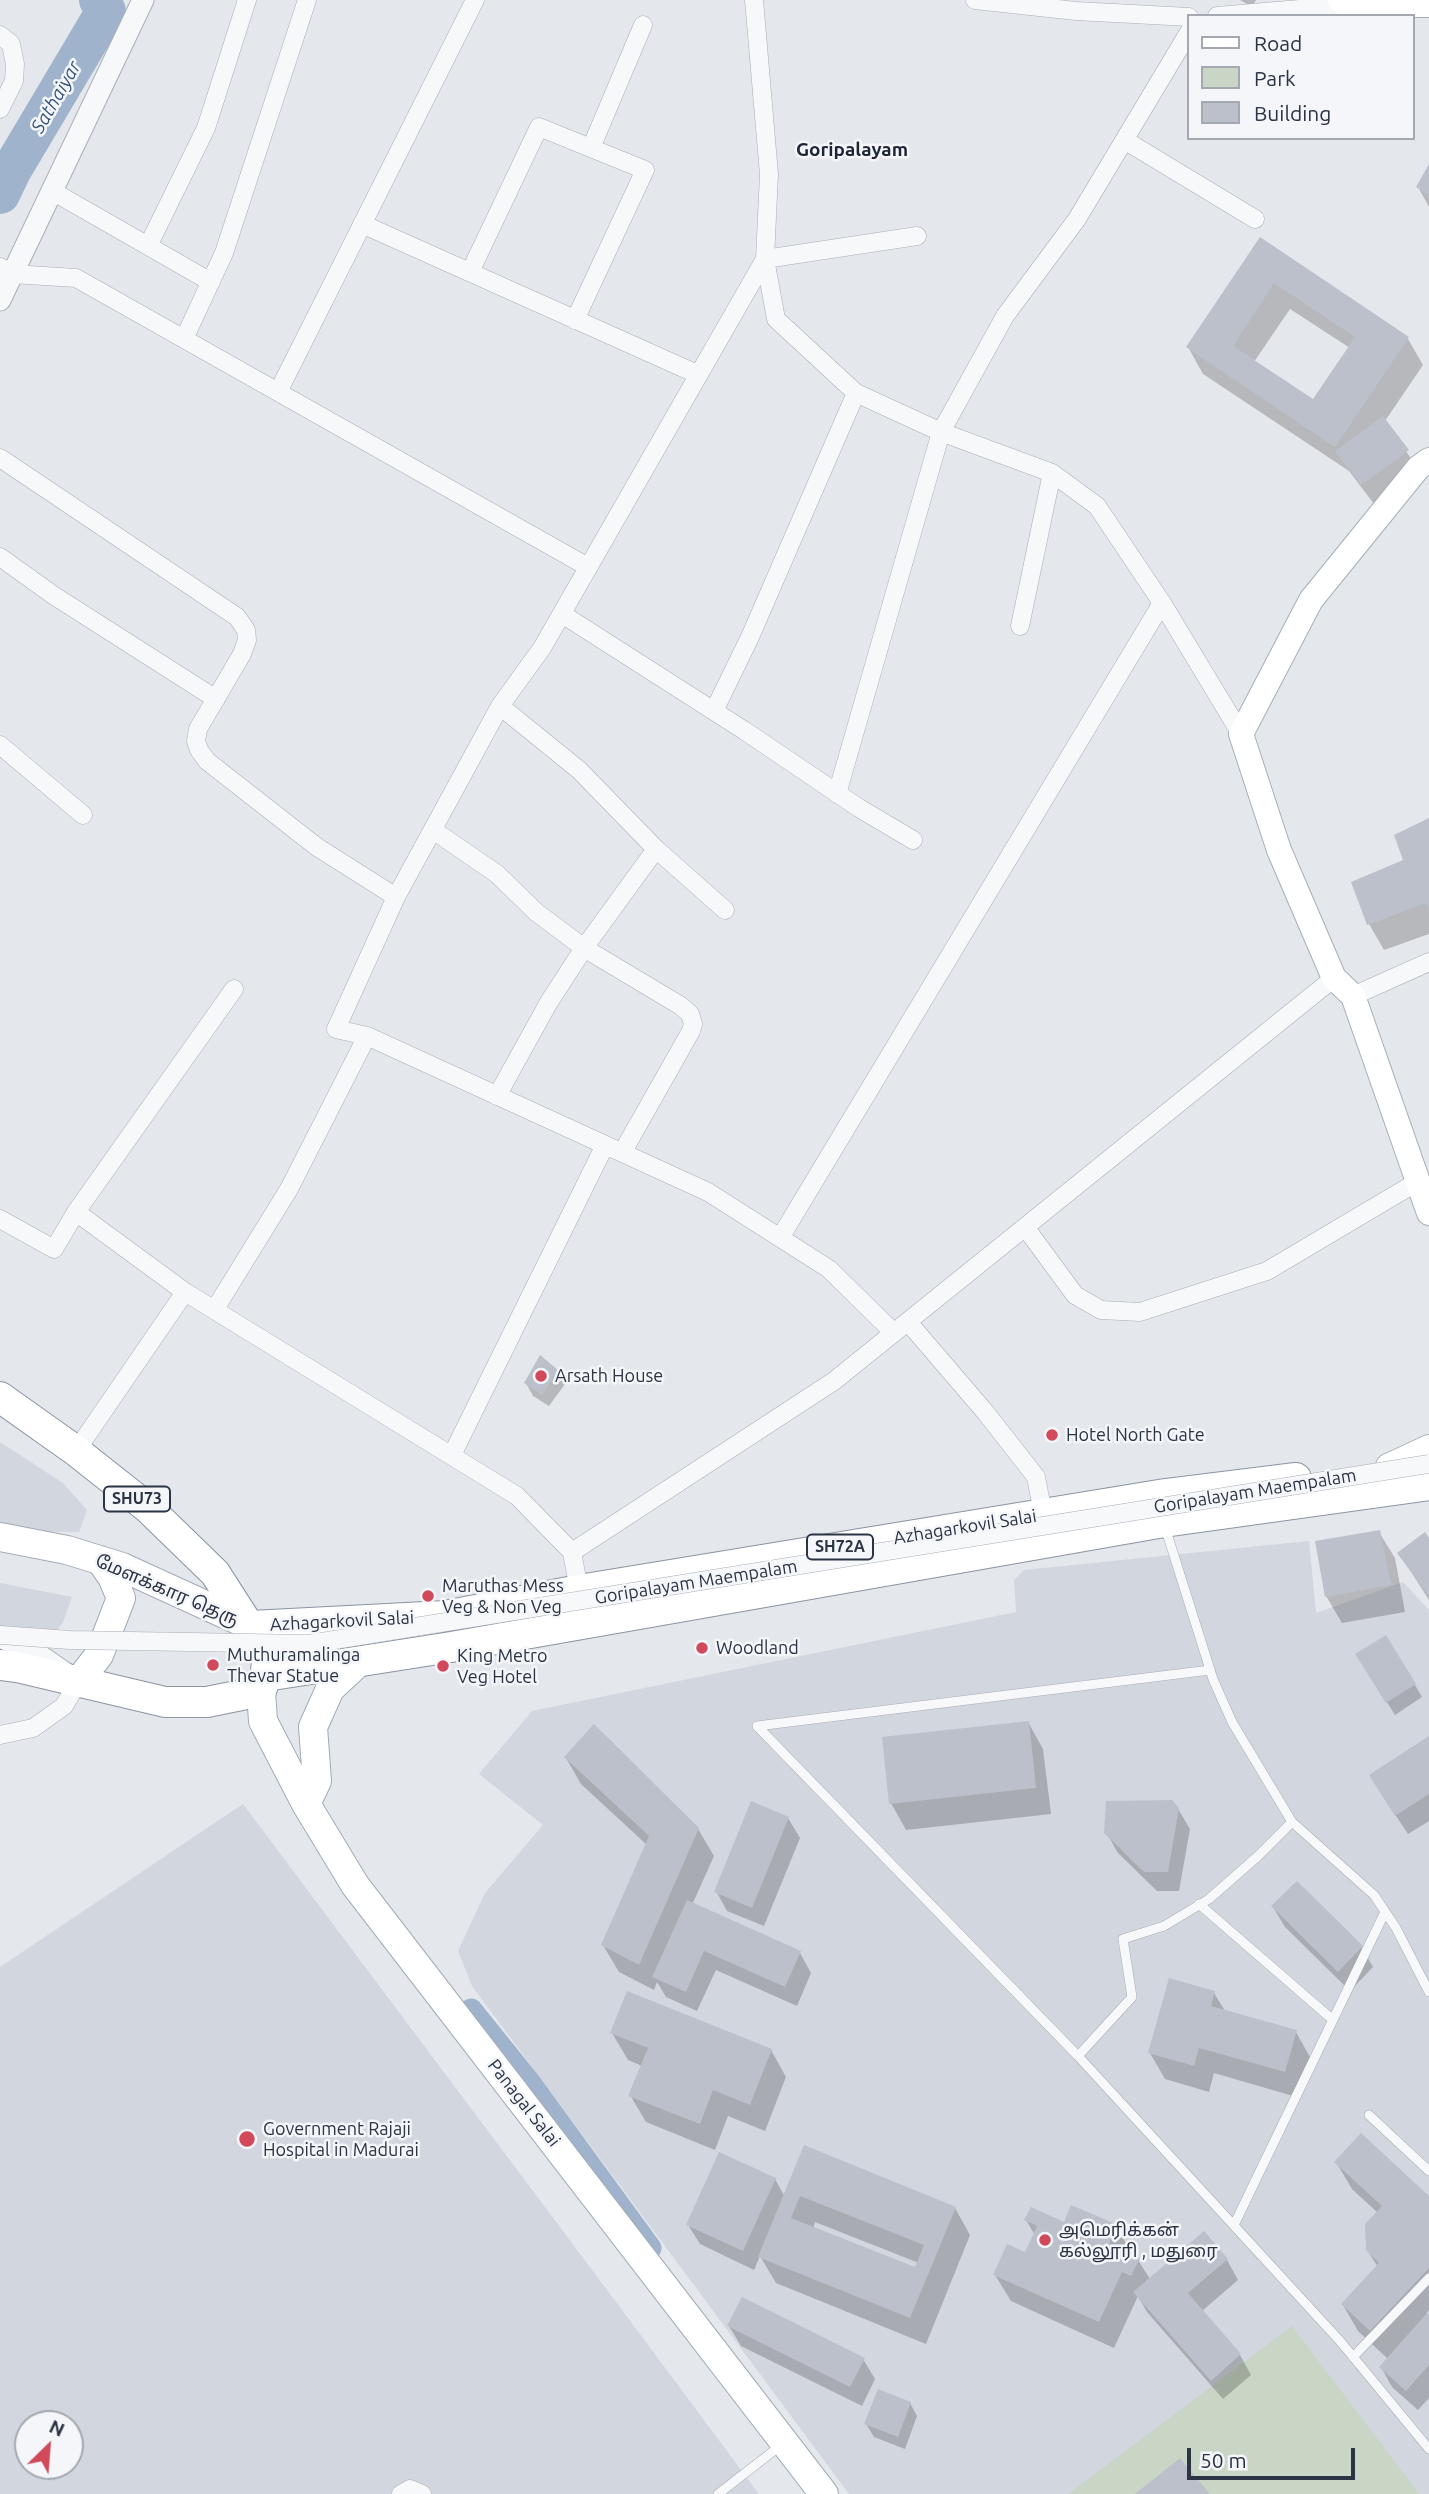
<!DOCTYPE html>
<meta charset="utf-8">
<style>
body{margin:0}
#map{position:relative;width:1429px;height:2494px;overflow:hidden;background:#e4e7ec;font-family:Ubuntu,sans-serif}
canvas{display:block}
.legend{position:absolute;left:1187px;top:14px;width:228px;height:126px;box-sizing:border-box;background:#f4f6f9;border:2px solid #a4a8b1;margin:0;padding:9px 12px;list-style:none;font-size:21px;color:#2b3445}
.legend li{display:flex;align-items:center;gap:14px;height:35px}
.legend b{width:35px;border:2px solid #a4a8b1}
.north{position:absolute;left:14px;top:2410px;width:70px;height:70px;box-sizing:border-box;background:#f4f6f9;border:2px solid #a4a8b1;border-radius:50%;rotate:25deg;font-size:19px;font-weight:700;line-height:28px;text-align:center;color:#2b3445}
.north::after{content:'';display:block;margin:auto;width:24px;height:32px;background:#d1495b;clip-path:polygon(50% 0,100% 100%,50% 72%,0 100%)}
.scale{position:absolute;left:1187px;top:2448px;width:168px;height:32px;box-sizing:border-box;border:4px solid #2b3445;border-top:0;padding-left:9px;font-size:21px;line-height:24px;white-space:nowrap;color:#2b3445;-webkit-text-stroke:5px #f4f6f9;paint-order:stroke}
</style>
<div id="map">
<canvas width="1429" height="2494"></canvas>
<ul class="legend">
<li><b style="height:9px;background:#fff"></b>Road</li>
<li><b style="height:19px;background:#c9d6c5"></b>Park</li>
<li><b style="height:19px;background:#bbc0ca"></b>Building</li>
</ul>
<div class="north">N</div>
<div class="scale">50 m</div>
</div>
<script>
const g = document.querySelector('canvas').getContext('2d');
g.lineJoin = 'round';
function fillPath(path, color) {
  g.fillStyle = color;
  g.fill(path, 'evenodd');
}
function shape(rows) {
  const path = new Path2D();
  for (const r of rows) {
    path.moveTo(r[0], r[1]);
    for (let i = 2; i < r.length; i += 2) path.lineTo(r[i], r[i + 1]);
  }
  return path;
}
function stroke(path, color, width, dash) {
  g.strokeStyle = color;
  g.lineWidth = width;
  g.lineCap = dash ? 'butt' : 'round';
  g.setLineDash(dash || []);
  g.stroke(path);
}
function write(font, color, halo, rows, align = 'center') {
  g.font = font + ' Ubuntu,"Noto Sans Tamil",sans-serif';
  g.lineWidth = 5;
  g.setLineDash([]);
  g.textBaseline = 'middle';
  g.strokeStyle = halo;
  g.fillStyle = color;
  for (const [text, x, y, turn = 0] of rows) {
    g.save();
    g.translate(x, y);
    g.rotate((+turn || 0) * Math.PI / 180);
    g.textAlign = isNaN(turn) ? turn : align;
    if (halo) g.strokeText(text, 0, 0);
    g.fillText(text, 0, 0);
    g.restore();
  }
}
const built = shape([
 [0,1442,63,1483,87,1510,79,1532,0,1531],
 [1309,1541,1316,1613,1403,1582,1429,1610,1429,2494,849,2494,472,1986,458,1951,485,1893,543,1825,479,1774,532,1711,1016,1612,1014,1580,1024,1570],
 [0,1583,72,1597,63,1622,49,1642,0,1635],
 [243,1804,622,2310,759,2494,0,2494,0,1967],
 [28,2424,70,2424,70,2466,28,2466]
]);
const green = shape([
 [1292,2326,1419,2494,1068,2494]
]);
const shadow = shape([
 [1240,0,1256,0,1252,7],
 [1429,167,1429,207,1418,187],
 [1260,240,1408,339,1423,365,1385,421,1419,470,1374,504,1349,471,1203,374,1188,347],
 [1290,309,1350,348,1314,402,1254,362],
 [1429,820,1429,934,1384,950,1369,924],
 [557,1371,565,1384,549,1406,533,1396,526,1383],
 [1379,1532,1395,1558,1405,1612,1342,1623,1326,1596],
 [1429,1541,1429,1600,1399,1553],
 [1365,1667,1415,1685,1422,1697,1395,1715],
 [1028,1722,1043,1749,1051,1814,906,1830,891,1803],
 [1429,1738,1429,1821,1408,1834,1383,1796],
 [566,1758,698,1829,714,1856,692,1905,800,1953,811,1973,797,2006,716,1970,697,2011,666,1997,657,1982,654,1990,619,1972,603,1945,647,1845,581,1784],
 [1178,1809,1190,1829,1179,1891,1157,1891,1118,1853,1106,1832],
 [788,1818,800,1838,764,1926,727,1911,716,1891],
 [1297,1883,1362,1948,1373,1967,1350,1991,1285,1927,1273,1907],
 [1214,1993,1225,2011,1296,2032,1311,2059,1300,2098,1214,2073,1209,2092,1165,2079,1150,2053],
 [612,2033,771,2050,786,2077,765,2131,728,2116,715,2150,646,2122,630,2095,642,2066,628,2060],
 [805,2147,955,2208,970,2235,926,2344,776,2283,760,2256,754,2270,700,2244,688,2225,775,2179,785,2197],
 [815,2222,919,2263,916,2270,813,2229],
 [1336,2162,1429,2198,1429,2310,1426,2314,1429,2317,1429,2398,1418,2410,1392,2387,1381,2367,1388,2359,1358,2331,1343,2305,1378,2267,1367,2250,1378,2213,1352,2189],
 [1026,2220,1116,2227,1132,2253,1130,2256,1138,2260,1150,2279,1227,2260,1238,2280,1202,2311,1240,2355,1251,2375,1223,2399,1147,2312,1138,2296,1114,2348,1011,2301,995,2275,1026,2255,1035,2235],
 [729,2326,863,2359,875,2379,862,2406,741,2346],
 [910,2403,917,2416,905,2449,874,2437,866,2424]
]);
const canal = shape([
 [471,2010,529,2082,650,2248]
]);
const river = shape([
 [0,194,11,171,106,11,99,0]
]);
const building = shape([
 [1429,164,1429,195,1416,187],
 [1260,237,1409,337,1335,447,1186,347],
 [1274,283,1355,337,1313,399,1233,346],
 [1383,416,1409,450,1361,485,1335,451],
 [1429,818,1429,908,1426,903,1367,925,1351,882,1403,860,1394,835],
 [540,1355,558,1370,542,1395,524,1383],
 [1380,1530,1391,1585,1325,1597,1315,1541],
 [1425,1532,1429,1538,1429,1596,1397,1553],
 [1386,1635,1416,1684,1386,1703,1355,1654],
 [1029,1721,1036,1788,889,1804,882,1737],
 [594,1724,699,1828,639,1965,601,1945,649,1836,564,1757],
 [1429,1736,1429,1794,1395,1816,1369,1775],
 [1172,1800,1179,1808,1168,1872,1144,1872,1104,1833,1106,1801],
 [751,1801,789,1817,752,1908,714,1892],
 [1297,1881,1363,1946,1338,1972,1271,1906],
 [687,1900,801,1951,785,1987,704,1951,686,1992,652,1977],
 [1169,1978,1215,1991,1211,2006,1297,2030,1285,2072,1199,2048,1194,2066,1148,2053],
 [627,1991,772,2049,750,2105,713,2090,700,2124,628,2096,648,2048,610,2033],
 [1361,2133,1429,2196,1429,2268,1370,2331,1341,2304,1379,2263,1366,2250,1365,2224,1382,2206,1334,2162],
 [804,2145,956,2207,910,2318,758,2257],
 [800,2196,924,2245,915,2267,791,2218],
 [719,2152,776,2178,743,2251,686,2225],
 [1071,2205,1118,2225,1109,2244,1140,2258,1131,2276,1122,2272,1099,2322,993,2275,1007,2244,1025,2252,1037,2226,1024,2220,1031,2207,1064,2222],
 [1204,2231,1228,2259,1188,2293,1241,2354,1211,2381,1133,2292],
 [742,2297,865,2358,850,2387,727,2326],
 [1427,2313,1429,2315,1429,2365,1406,2391,1379,2367],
 [878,2389,911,2402,898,2437,864,2424],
 [1180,2458,1210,2494,1135,2494]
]);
const service = shape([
 [1165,1527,1213,1679,1232,1722,1292,1822,1374,1895,1396,1928,1429,1992],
 [1210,1670,757,1726,1078,2056,1340,2341,1429,2449],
 [1199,1904,1333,2020],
 [1078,2056,1132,1997,1123,1939,1164,1926,1209,1899,1258,1856,1292,1822],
 [1369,2115,1429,2171],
 [1234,2225,1385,1912],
 [1353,2357,1429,2278],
 [718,2494,780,2446]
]);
const minor = shape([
 [754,0,769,174,765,259,776,319,856,393,941,432,1052,473,1097,506,1162,603,1241,734],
 [975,0,1076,11,1189,17],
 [1217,16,1347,5],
 [0,35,11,44,15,64,14,81,0,109],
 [1126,141,1255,219],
 [591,148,643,25],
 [52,191,211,282],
 [362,224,697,374],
 [148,246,206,128,247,0],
 [765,259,542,648,500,706,396,897,336,1029,367,1036,708,1192,829,1269,894,1333],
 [765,259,917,236],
 [0,267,12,274,76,278,588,567],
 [470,272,539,127,645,170,575,320],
 [184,339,224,253,307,0],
 [278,392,475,0],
 [0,458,237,617,246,630,247,640,242,654,198,729,196,741,199,750,207,761,317,847,396,897],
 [0,557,53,595,216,699],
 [562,614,745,731,859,808,913,840],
 [1020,626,1052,473],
 [500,706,579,770,656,849,725,910],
 [714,711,750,637,856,393],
 [0,745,83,815],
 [837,794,941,432,1005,316,1077,219,1189,32],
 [433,830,497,874,536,912,584,948,681,1006,690,1014,693,1024,691,1031,622,1153],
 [1353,996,1429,962],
 [497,1096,549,1002,584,948,656,849],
 [76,1212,234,989],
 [0,1219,54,1249,76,1212,185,1292,517,1496,572,1552,579,1590],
 [1025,1227,1075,1295,1101,1310,1140,1312,1267,1271,1417,1182],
 [780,1238,1162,603],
 [215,1309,289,1189,367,1036],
 [908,1322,986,1413,1036,1477,1043,1514],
 [76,1451,185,1292],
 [452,1455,605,1145],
 [572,1552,834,1381,1334,978],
 [0,1735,33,1728,64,1706,78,1682],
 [401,2494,410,2489,422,2494]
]);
const tertiary = shape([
 [0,300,143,0],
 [0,1637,33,1651,65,1673]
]);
const secondary = shape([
 [1340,0,1347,5,1429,5],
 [1429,460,1418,468,1311,600,1241,734,1279,850,1334,978,1353,996,1429,1213],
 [1388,1466,1429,1447]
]);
const primary = shape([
 [0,1537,67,1550,122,1567,251,1626],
 [78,1682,99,1655,121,1598,112,1577,100,1560],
 [261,1691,263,1721,306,1804,355,1885,824,2494],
 [306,1804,317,1781,313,1727,330,1689,360,1661]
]);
const trunk = shape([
 [0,1397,76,1451,148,1508,215,1573,267,1654,266,1676,261,1691,207,1702,165,1702,17,1667,0,1665],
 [251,1626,445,1616,579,1590,1159,1495,1296,1478],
 [266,1676,451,1647,1164,1522,1429,1485]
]);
const minorBridge = shape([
 [0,1635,70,1640,309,1644,1429,1464]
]);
const markers = [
 [541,1376,7,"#d1495b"],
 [1052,1435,7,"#d1495b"],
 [428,1596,7,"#d1495b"],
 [702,1648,7,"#d1495b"],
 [213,1665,7,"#d1495b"],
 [443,1666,7,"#d1495b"],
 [247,2139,9,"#d1495b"],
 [1045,2240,7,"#d1495b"]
];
const shields = [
 [137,1499,66],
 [840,1547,66]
];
const shieldNames = [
 ["SHU73",137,1499],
 ["SH72A",840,1547]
];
const poiNames = [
 ["Arsath House",555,1376],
 ["Hotel North Gate",1066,1435],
 ["Maruthas Mess",442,1586],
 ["Veg & Non Veg",442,1607],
 ["Woodland",716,1648],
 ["Muthuramalinga",227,1655],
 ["Thevar Statue",227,1676],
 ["King Metro",457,1656],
 ["Veg Hotel",457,1677],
 ["Government Rajaji",263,2129],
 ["Hospital in Madurai",263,2150],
 ["அமெரிக்கன்",1059,2230],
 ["கல்லூரி , மதுரை",1059,2251]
];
const streetNames = [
 ["Goripalayam Maempalam",1255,1491,-9],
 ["Azhagarkovil Salai",965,1527,-9],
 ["Goripalayam Maempalam",696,1582,-9],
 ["மேளக்கார தெரு",167,1590,23],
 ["Azhagarkovil Salai",342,1621,-3],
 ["Panagal Salai",524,2103,52]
];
const waterNames = [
 ["Sathaiyar",56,97,-60]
];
const neighbourhoodNames = [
 ["Goripalayam",852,150]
];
fillPath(built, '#d2d6de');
fillPath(green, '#c9d6c5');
fillPath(shadow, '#0003');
stroke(canal, '#9fb4cc', 23);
stroke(river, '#9fb4cc', 40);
fillPath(building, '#bbc0ca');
stroke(service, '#a9aeb7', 10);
stroke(minor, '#a9aeb7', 19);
stroke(tertiary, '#a9aeb7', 23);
stroke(secondary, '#a9aeb7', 26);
stroke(primary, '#a3abb8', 30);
stroke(trunk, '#8b94a3', 32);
stroke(service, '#f7f8fa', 9);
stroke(minor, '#f7f8fa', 18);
stroke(tertiary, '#f7f8fa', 21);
stroke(secondary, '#fff', 24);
stroke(primary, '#fff', 28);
stroke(trunk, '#fff', 30);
stroke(minorBridge, '#a9aeb7', 19, []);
stroke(minorBridge, '#f7f8fa', 18);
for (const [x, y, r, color] of markers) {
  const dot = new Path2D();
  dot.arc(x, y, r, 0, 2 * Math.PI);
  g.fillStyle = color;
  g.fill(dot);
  stroke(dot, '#f4f6f9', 2.5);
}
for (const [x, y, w] of shields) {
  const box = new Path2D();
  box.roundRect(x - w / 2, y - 12.5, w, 25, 5);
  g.fillStyle = '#f4f6f9';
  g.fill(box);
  stroke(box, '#2b3445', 2);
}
write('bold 16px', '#2b3445', null, shieldNames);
write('18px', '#2b3445', '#f4f6f9', poiNames, 'left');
write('18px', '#2b3445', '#f4f6f9', streetNames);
write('italic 19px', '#34527a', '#f4f6f9', waterNames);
write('bold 19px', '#1d2536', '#f4f6f9', neighbourhoodNames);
</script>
